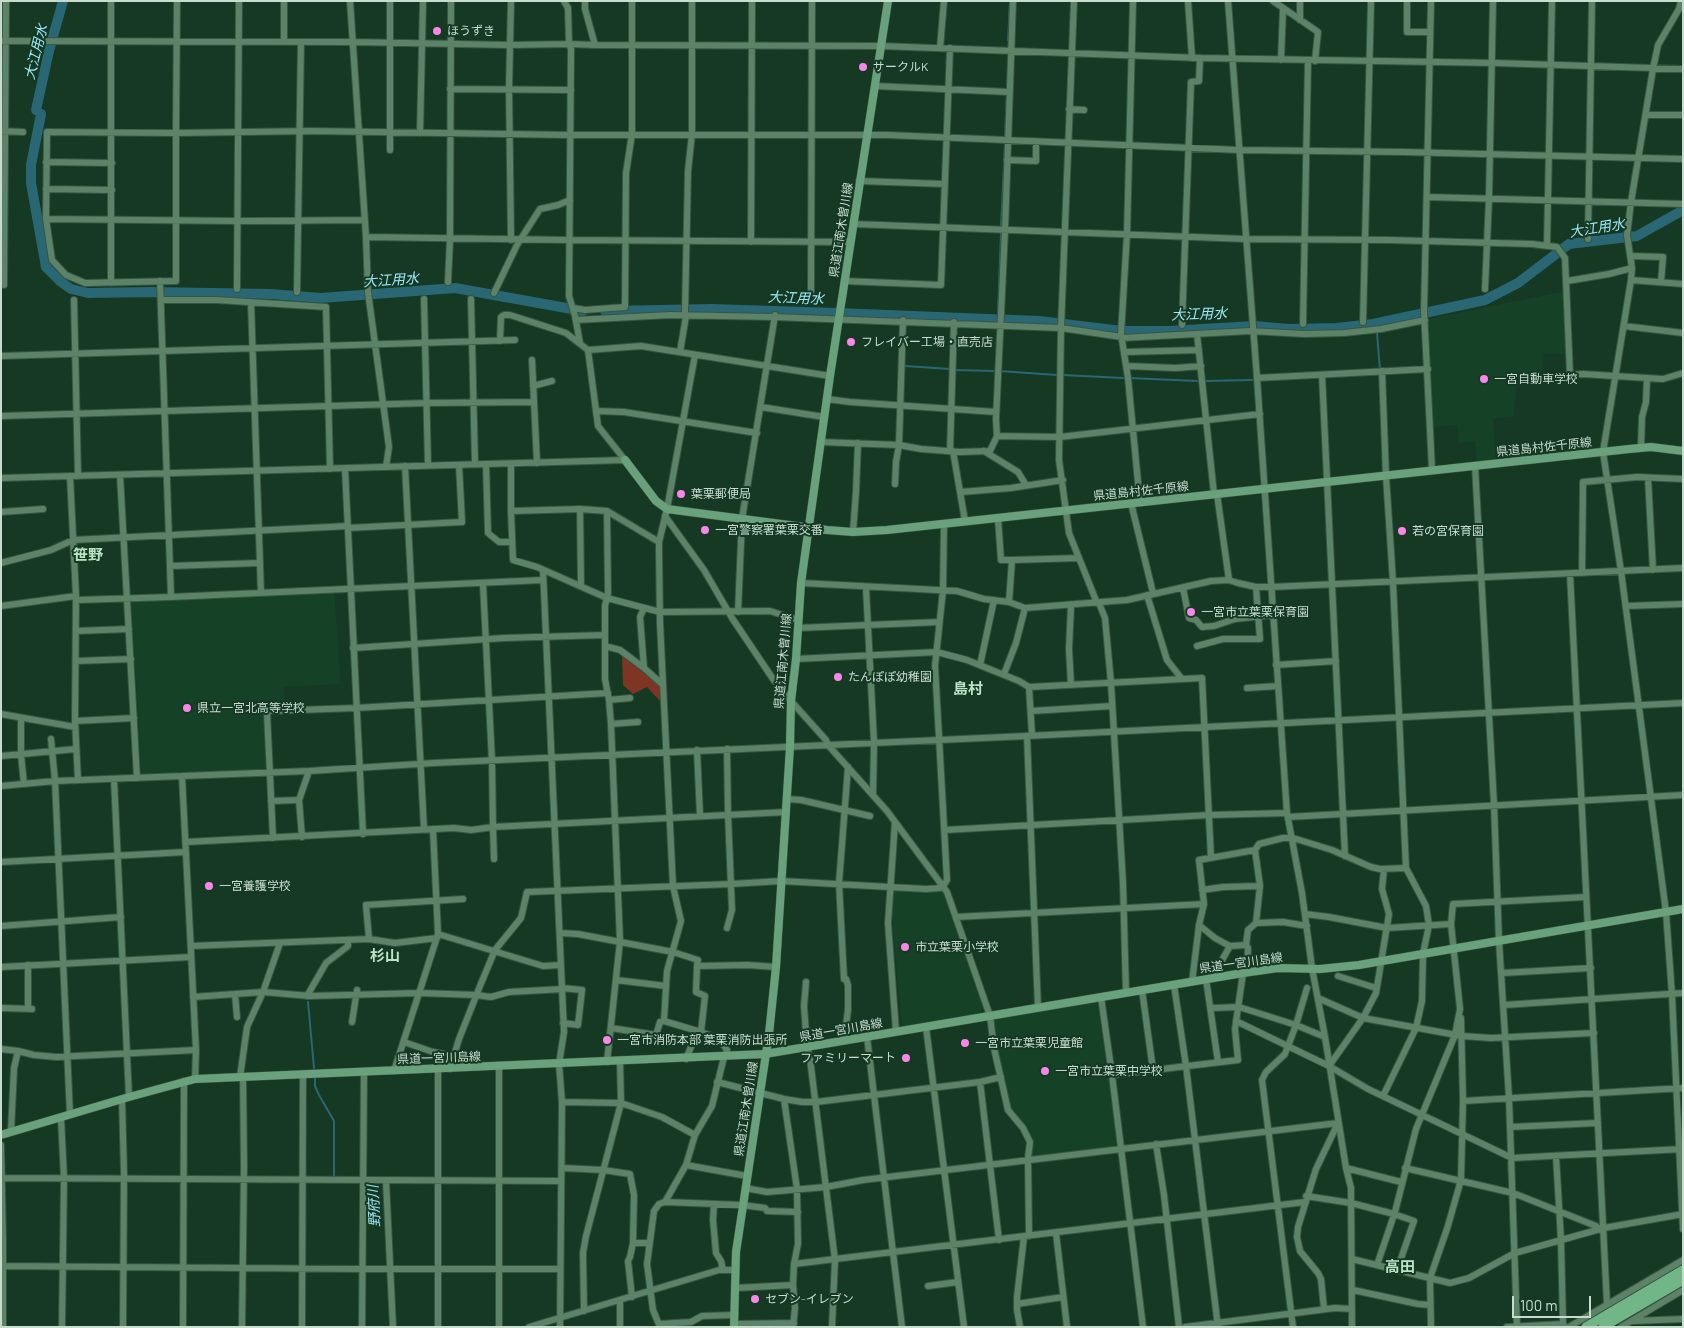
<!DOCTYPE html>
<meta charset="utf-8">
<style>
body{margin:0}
#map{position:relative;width:1684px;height:1328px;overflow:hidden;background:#153923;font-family:Barlow,sans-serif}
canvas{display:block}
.frame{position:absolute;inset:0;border:2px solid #c8dccd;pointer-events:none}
.scale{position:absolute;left:1512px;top:1296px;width:79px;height:22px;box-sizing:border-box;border:2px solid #c8dccd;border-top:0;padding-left:6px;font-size:15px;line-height:18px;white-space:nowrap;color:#c8dccd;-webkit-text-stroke:4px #153923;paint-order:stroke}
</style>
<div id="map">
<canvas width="1684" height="1328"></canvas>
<div class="frame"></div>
<div class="scale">100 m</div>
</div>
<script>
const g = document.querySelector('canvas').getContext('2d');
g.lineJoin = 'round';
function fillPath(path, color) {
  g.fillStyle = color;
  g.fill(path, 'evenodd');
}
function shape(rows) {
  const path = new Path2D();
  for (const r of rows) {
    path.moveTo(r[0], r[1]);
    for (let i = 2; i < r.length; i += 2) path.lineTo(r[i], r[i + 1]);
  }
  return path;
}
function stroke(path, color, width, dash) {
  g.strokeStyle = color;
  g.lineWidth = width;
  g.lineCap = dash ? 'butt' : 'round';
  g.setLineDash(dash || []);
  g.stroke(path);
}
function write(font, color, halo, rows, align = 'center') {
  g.font = font + ' Barlow,"Noto Sans JP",sans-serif';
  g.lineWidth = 4;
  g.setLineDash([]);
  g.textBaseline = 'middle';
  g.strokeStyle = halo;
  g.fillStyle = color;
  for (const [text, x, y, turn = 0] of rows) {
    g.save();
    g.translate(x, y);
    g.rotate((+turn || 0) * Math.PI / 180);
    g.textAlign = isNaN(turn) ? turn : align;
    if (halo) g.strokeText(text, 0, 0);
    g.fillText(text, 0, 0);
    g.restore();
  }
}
const built = shape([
 [1566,291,1565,354,1544,354,1542,372,1537,380,1532,384,1516,387,1514,416,1493,419,1496,461,1477,463,1475,441,1459,443,1457,425,1431,427,1427,319],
 [334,591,341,684,284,687,285,708,263,709,266,770,142,773,131,602],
 [893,889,942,889,981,1001,982,1013,902,1028,893,926],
 [1096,1001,1101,1003,1118,1146,1030,1158,1029,1132,1024,1123,1011,1109,1009,1103,992,1023,995,1018]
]);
const green = shape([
 [622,656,661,686,661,702,647,687,633,694,623,685]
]);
const stream = shape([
 [1008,40,1010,1],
 [1007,90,1007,80],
 [1005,138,1007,95],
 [1001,227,1005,144],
 [998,312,1001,233],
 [1377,333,1380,370],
 [905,366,950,369],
 [955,370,994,371],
 [999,371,1057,375],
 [1062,375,1123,378],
 [1129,378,1197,381],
 [1204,381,1252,380],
 [308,1002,314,1068],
 [315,1078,315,1086,319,1095,334,1121,334,1178]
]);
const river = shape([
 [36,110,49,51,63,1],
 [41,114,31,165,31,183,46,267,61,282,71,289,88,293,152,292,270,294,321,298,455,288,583,311],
 [605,311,711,309,837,313,1039,321,1122,331,1168,331,1255,326,1288,329,1336,328,1373,324,1485,300,1518,283,1569,244,1637,236,1683,210]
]);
const minor = shape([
 [177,1,176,133,176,281,85,283,66,275,52,260,46,219,47,132,176,133,311,131,570,135,888,135,1239,150,1403,152,1683,159],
 [350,1,366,237,368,292,389,447,386,467],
 [564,1,568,8,569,44,571,49,569,296,575,316,580,343],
 [585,1,585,9,595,45],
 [1013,1,1005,230,996,419,997,436,1060,437,1260,414],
 [1074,1,1061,328,1059,460,1069,533,1097,603],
 [1133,1,1127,234,1121,334,1128,378,1140,503],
 [1188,1,1192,58],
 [1228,1,1257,378,1287,813,1302,893,1312,968,1325,1037,1346,1168,1351,1188,1352,1327],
 [1273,1,1318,32,1315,61],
 [1407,1,1407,32,1430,32],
 [1431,1,1424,311,1432,470],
 [1681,1,1679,9,1658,45,1653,69,1631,202,1627,235,1632,268,1631,280,1603,452,1621,571,1666,912,1672,995,1683,1229],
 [1300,20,1300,1],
 [1,41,352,42,510,45,569,44,595,45,881,46,1200,58,1496,63,1683,69],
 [284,42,284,1],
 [940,48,944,1],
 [1281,60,1283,9],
 [875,86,1009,92],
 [450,89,571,90],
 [1069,109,1084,110],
 [1646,115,1683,115],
 [2,131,23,132],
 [420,133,423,1],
 [390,150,390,1],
 [1007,160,1036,161,1036,142],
 [46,162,112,163],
 [859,181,945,184],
 [46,189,112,190],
 [1427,197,1683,204],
 [46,219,237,221,364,220],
 [853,224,1246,239,1388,240,1532,244,1557,247,1565,258,1570,375,1583,374,1663,379,1683,373],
 [366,237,568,240,850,242],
 [1588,239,1592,1],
 [511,240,509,89,511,1],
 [751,242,752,1],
 [1547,245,1552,1],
 [1631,256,1663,257,1661,282],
 [1631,280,1683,284],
 [160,281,171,597],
 [844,281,941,285,950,48],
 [1567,281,1609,274,1632,268],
 [448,282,450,239,451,1],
 [111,283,111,1],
 [4,285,6,1],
 [237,289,239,1],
 [1485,289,1489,198,1493,1],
 [297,292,301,42],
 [811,292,812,1],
 [494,293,517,245,540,209,558,205,570,200],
 [424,299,428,465],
 [471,299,475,464],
 [74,300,78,476],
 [161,300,217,300,326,307,330,469],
 [251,303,261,593],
 [573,308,585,310,625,307,626,173,632,134,632,1],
 [576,320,670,315,774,317,1061,328,1122,337],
 [1363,322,1371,1],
 [1303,324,1308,61],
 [1182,325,1191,82,1199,81,1200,58],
 [1624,326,1683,333],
 [1197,334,1214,494],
 [1122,338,1250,331,1304,334,1344,333,1381,329,1425,320],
 [500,341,501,317,504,315,510,315,566,333,588,350,641,346,830,376],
 [588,350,598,426,625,460],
 [680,352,686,316,685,312,688,171,692,134,692,1],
 [1125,352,1199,350],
 [1,356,515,340],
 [532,360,537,463],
 [1127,366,1176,368,1201,366],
 [1382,371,1386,476,1393,582,1406,868,1426,906,1429,925,1423,954,1422,1001,1416,1028,1383,1096],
 [1322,375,1345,856],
 [1257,378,1428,369],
 [533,386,552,381],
 [827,399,850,402,996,412],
 [761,407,824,417],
 [596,411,624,412,757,433],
 [1,416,427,403,534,402],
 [820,442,899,445,921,449,960,452,990,451,997,436],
 [1641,448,1642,417,1646,402,1647,378],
 [950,451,954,322],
 [953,451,965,521],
 [984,451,1018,472,1026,485],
 [486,464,488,533,499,542,512,542],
 [511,464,511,511,580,509,607,511,659,542],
 [405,466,424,829],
 [1475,466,1494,804,1499,941,1509,1098,1517,1327],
 [345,469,363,834],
 [120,475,137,778],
 [70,476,76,596],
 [1,478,625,460],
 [1648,478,1653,570],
 [895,484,896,462,899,445,903,320],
 [961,492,1011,488,1063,480],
 [1217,494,1229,580],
 [1131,503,1153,593],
 [580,509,581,586],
 [511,511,513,560,537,567,607,598,660,612,770,611,798,620],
 [607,511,608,593,605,606,605,679,609,700,611,724,620,941,607,1062],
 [1,512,43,509],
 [665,516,704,570,732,618,773,679,791,701,826,740,828,745,887,811,947,892,990,1016,994,1048,1008,1110,1023,1128,1030,1142,1028,1158,1029,1236],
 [998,518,1001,560,1012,560,1009,602],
 [348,528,462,522,459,465],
 [853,532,856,492,858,443],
 [1012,560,1079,558],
 [1,563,51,550,73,540,348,526],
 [170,566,260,563],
 [543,570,564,1032,559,1064,562,1102,560,1327],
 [1582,573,1583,482,1637,477,1683,479],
 [1570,574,1607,1304],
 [801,583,957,591,984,599,1009,602,1025,608],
 [866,588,874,742,873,795],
 [1183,588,1189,618,1196,620,1202,627,1214,626,1235,619,1272,615],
 [1147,595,1167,660,1182,679],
 [77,600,171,597,543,580],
 [1099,603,1105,618,1111,683,1123,883,1126,993],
 [1071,605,1069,649,1071,685],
 [1,606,76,596,75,721,78,780],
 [1626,606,1683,604],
 [738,612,742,519,775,315],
 [798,628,939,622],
 [76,631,129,629],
 [605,646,620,650,644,668,663,685],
 [1197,646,1223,639,1260,639,1256,587],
 [353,648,504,638,605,635],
 [796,659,937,652,967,660,1019,681,1029,687,1202,678,1211,858],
 [76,661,131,659],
 [980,665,994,600],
 [1276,665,1336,661],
 [644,668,640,617,644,608],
 [1004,674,1016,643,1025,608,1127,600,1211,581,1229,580,1238,583,1256,587,1271,587,1683,568],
 [1029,687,1032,735],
 [1247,688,1278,686],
 [609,700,630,698],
 [1031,711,1112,706],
 [1,714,75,727],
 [21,718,21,755,24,784],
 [75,721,134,718],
 [611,724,638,722],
 [1027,736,1038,1008],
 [51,739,55,781,70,1115],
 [697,750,700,816],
 [1,756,76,749],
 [182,776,196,1050,195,1079],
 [114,779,129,1097],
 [1,786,55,781,309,771,434,763,1027,736,1683,703],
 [787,799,801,800,870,816],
 [271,801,299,800],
 [1288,817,1683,795],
 [895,822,888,923,896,1032],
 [945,830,1209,815,1287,813],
 [302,837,299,800,309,771],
 [273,838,267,713,269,711,356,708,608,693],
 [186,842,454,828,471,830,493,827,492,761,483,584],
 [494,859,493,827,786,812],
 [1,862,186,852],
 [1202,890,1223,887,1260,886],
 [1305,914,1329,917,1387,928,1451,924],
 [956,917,1204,904],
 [1256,923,1283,922,1307,926],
 [1199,925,1215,938,1224,943,1230,946,1246,945],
 [1,926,121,917],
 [727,928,732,910,728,814,727,749],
 [560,933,578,934,673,952,698,960,697,966,748,965,776,967],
 [438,934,543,966,561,965],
 [369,939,366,905,463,899],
 [191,946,369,939,395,943,437,938],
 [28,965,28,1009],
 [697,966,696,992,705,996,701,1032,719,1039,727,1050,726,1056],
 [1,967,191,957],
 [1247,972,1248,948,1246,945,1248,930,1256,923,1260,886,1255,850,1259,844,1283,838,1293,838,1332,850,1371,867,1380,869,1406,868],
 [1502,973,1591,968],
 [1338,976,1376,988],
 [1212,978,1230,946],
 [1206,979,1218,1062],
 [616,980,666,986],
 [806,982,804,1006,807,1047,810,1059,835,1260,832,1327],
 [1192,982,1199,925,1204,904,1199,860,1255,850],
 [1174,985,1186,1066,1218,1327],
 [562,988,582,990,578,1025,563,1023],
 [1142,990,1153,1070],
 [235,994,237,1017],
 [307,996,326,963,348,946,348,940],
 [193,997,263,992,310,996,420,993,476,995,491,997,509,992,563,989],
 [1101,997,1112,1075,1143,1327],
 [1318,998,1363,1018,1462,1036,1491,1038,1594,1033],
 [1504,1005,1683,993],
 [1,1008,32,1009],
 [1212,1008,1239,1007,1296,1025,1325,1037],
 [664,1021,701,1032],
 [1236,1021,1329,1066,1368,1089,1512,1158,1682,1149],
 [352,1022,357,990],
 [926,1027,964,1327],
 [611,1028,656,1035,660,1022,664,1021,667,971,681,921,673,886,660,623,659,552,659,542,667,509,695,355],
 [867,1037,902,1327],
 [844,1041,848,1010,848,985,846,979,844,979,839,883,848,767],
 [404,1042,433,1052,454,1056],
 [1,1049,18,1051,34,1055,56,1057,196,1050],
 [686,1059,697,1032],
 [1329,1066,1363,1018,1376,993,1389,914,1382,889,1384,869],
 [499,1067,499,1327],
 [450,1069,459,1039,480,986,495,950,521,918,527,892,731,884,781,881,926,889,940,888,943,886,947,880,935,666,943,590,944,524],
 [394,1071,438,934,433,829],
 [1112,1075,1238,1060,1235,1029,1243,973],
 [240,1077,247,1027,263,992,280,943],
 [717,1082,784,1099,802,1102,816,1102,980,1082,1001,1077],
 [980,1082,999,1240],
 [122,1099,124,1173,123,1327],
 [784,1099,797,1189,798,1244,794,1264,793,1285,795,1308,793,1327],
 [1463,1101,1683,1088],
 [562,1102,621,1103,662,1117,695,1135],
 [61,1118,64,1178,62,1327],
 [1510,1127,1598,1123],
 [11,1132,14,1068,18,1051],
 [1156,1144,1164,1195,1179,1327],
 [1,1145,3,1238,3,1327],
 [1556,1156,1561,1240,1563,1324,1565,1327],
 [686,1165,747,1176],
 [562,1168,603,1170,630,1174,634,1195,633,1243,630,1257,628,1261,632,1297],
 [1346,1168,1401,1182],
 [1405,1168,1513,1193,1596,1226,1600,1229],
 [1,1178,561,1181],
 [386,1181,393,1327],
 [745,1188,767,1192,826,1187,863,1180,1338,1123],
 [1306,1196,1351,1203,1394,1214,1414,1221,1397,1270],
 [665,1202,742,1205,765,1208,767,1211,798,1212],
 [714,1204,713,1220,716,1253,721,1261,723,1270],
 [1056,1233,1067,1327],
 [633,1243,649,1243],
 [1352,1259,1450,1283,1469,1278,1515,1253,1604,1228,1683,1214],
 [794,1264,1305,1202],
 [1377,1265,1395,1212,1416,1129,1455,1035,1460,1009,1451,924,1453,904,1586,897],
 [1,1266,363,1269,560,1269],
 [928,1286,958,1282],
 [735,1288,793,1285],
 [1353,1290,1418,1304,1430,1305],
 [620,1301,620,1327],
 [1017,1304,1063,1297],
 [1324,1309,1321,1279,1318,1273,1300,1251,1297,1237,1298,1227,1316,1169,1338,1123],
 [584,1311,583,1253,586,1236,621,1103,620,1061],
 [1633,1321,1683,1319],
 [659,1324,691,1322,702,1316,734,1315],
 [734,1324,794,1323],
 [183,1327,184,1081],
 [242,1327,244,1167,243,1077],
 [302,1327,303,1074],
 [362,1327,364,1072],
 [438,1327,438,1069],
 [529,1327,719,1270,736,1270],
 [660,1327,653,1310,647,1264,654,1211,659,1204,665,1202,686,1165,695,1135,712,1106,724,1057],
 [1020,1327,1017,1310,1017,1297,1024,1237],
 [1185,1327,1335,1308,1352,1309],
 [1293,1327,1262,1080,1266,1072,1285,1054,1296,1025,1307,988],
 [1431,1327,1430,1278,1447,1229,1461,1180,1463,1101,1461,1018],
 [1507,1327,1563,1324],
 [1569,1327,1683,1260],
 [1621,1327,1683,1290]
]);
const major = shape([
 [625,460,656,501,667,509,827,530,853,532,887,530,1629,449,1651,447,1683,451],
 [1,1135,129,1097,195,1079,765,1054,1243,973,1278,968,1320,969,1359,965,1683,909],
 [734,1327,736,1252,769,1034,776,967,790,747,791,701,796,659,801,583,830,376,888,1]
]);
const highway = shape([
 [1586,1327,1683,1270],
 [1603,1327,1683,1280]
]);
const markers = [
 [437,31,5,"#fa87e7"],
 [863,67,5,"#fa87e7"],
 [851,342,5,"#fa87e7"],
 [1484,379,5,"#fa87e7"],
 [681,494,5,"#fa87e7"],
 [705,530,5,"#fa87e7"],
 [1402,531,5,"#fa87e7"],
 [1191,612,5,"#fa87e7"],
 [838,677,5,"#fa87e7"],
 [187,708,5,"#fa87e7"],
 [209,886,5,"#fa87e7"],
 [905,947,5,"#fa87e7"],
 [607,1040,5,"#fa87e7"],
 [965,1043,5,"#fa87e7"],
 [906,1058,5,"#fa87e7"],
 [1045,1071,5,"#fa87e7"],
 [755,1299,5,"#fa87e7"]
];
const poiNames = [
 ["ほうずき",447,31],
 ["サークルK",873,67],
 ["フレイバー工場・直売店",861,342],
 ["一宮自動車学校",1494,379],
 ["葉栗郵便局",691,494],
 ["一宮警察署葉栗交番",715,530],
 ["若の宮保育園",1412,531],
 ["一宮市立葉栗保育園",1201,612],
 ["たんぽぽ幼稚園",848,677],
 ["県立一宮北高等学校",197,708],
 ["一宮養護学校",219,886],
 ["市立葉栗小学校",915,947],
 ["一宮市消防本部 葉栗消防出張所",617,1040],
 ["一宮市立葉栗児童館",975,1043],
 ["ファミリーマート",896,1058,"right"],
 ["一宮市立葉栗中学校",1055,1071],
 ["セブン-イレブン",765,1299]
];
const streetNames = [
 ["県道江南木曽川線",841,230,-81],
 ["県道島村佐千原線",1544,447,-6],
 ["県道島村佐千原線",1141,491,-6],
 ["県道江南木曽川線",783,661,-85],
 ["県道一宮川島線",1241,963,-8],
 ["県道一宮川島線",841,1030,-10],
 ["県道一宮川島線",439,1058,-2],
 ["県道江南木曽川線",746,1109,-81]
];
const waterNames = [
 ["大江用水",36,52,-76],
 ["大江用水",1597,228,-9],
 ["大江用水",391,280,-4],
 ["大江用水",796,298,2],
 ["大江用水",1199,314,-2],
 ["野府川",374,1206,-93]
];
const quarterNames = [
 ["笹野",88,555],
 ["島村",968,689],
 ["杉山",385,956],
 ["高田",1400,1267]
];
fillPath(built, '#154227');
fillPath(green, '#7f3524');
stroke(stream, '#296774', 2);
stroke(river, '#296774', 10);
stroke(minor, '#385541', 8);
stroke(major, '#385541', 9);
stroke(highway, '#385541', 10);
stroke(minor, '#5c8268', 6);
stroke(major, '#68a17b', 8);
stroke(highway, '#70b687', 9);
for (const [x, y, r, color] of markers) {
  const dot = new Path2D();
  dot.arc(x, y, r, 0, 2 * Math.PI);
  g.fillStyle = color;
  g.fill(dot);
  stroke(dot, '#153923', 2);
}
write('12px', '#c8dccd', '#153923', poiNames, 'left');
write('12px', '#c8dccd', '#153923', streetNames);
write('italic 14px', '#9be7f8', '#153923', waterNames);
write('bold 15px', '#b9e3c5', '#153923', quarterNames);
</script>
